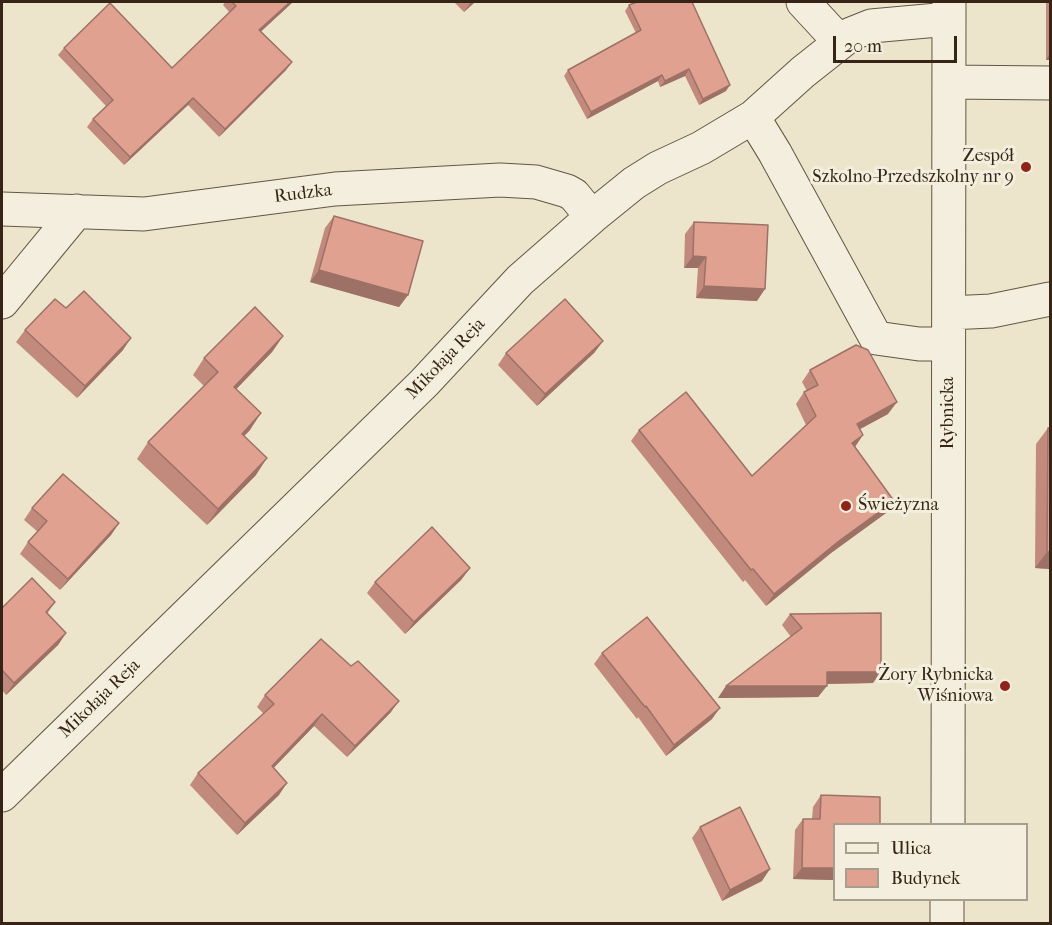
<!DOCTYPE html>
<meta charset="utf-8">
<style>
body{margin:0}
#map{position:relative;width:1052px;height:925px;overflow:hidden;background:#ece5cb;font-family:"IM FELL French Canon",serif}
canvas{display:block}
.frame{position:absolute;inset:0;border:3px solid #362517;pointer-events:none}
.legend{position:absolute;left:833px;top:823px;width:195px;height:78px;box-sizing:border-box;background:#f3eedd;border:2px solid #a79e8e;margin:0;padding:8px 10px;list-style:none;font-size:18px;color:#362517}
.legend li{display:flex;align-items:center;gap:12px;height:30px}
.legend b{width:30px;border:2px solid #a79e8e}
.scale{position:absolute;left:833px;top:36px;width:124px;height:27px;box-sizing:border-box;border:3px solid #362517;border-top:0;padding-left:8px;font-size:18px;line-height:21px;white-space:nowrap;color:#362517;-webkit-text-stroke:4px #f3eedd;paint-order:stroke}
</style>
<div id="map">
<canvas width="1052" height="925"></canvas>
<div class="frame"></div>
<ul class="legend">
<li><b style="height:8px;background:#f3eedd"></b>Ulica</li>
<li><b style="height:16px;background:#e0a191"></b>Budynek</li>
</ul>
<div class="scale">20 m</div>
</div>
<script>
const g = document.querySelector('canvas').getContext('2d');
g.lineJoin = 'round';
function shape(rows) {
  const path = new Path2D();
  for (const r of rows) {
    path.moveTo(r[0], r[1]);
    for (let i = 2; i < r.length; i += 2) path.lineTo(r[i], r[i + 1]);
  }
  return path;
}
function stroke(path, color, width, dash) {
  g.strokeStyle = color;
  g.lineWidth = width;
  g.lineCap = dash ? 'butt' : 'round';
  g.setLineDash(dash || []);
  g.stroke(path);
}
function fillPath(path, color) {
  g.fillStyle = color;
  g.fill(path, 'evenodd');
}
function write(font, color, halo, rows, align = 'center') {
  g.font = font + ' "IM FELL French Canon",serif';
  g.lineWidth = 6;
  g.setLineDash([]);
  g.textBaseline = 'middle';
  g.strokeStyle = halo;
  g.fillStyle = color;
  for (const [text, x, y, turn = 0] of rows) {
    g.save();
    g.translate(x, y);
    g.rotate((+turn || 0) * Math.PI / 180);
    g.textAlign = isNaN(turn) ? turn : align;
    if (halo) g.strokeText(text, 0, 0);
    g.fillText(text, 0, 0);
    g.restore();
  }
}
const minor = shape([
 [803,2,839,41],
 [949,82,1050,83],
 [753,117,775,153,876,338,919,344,948,344],
 [2,209,144,214,335,189,500,180,536,182,567,191,574,195,592,217],
 [2,302,77,211],
 [949,313,991,311,1050,299],
 [2,795,424,383,520,280,592,217,634,183,658,168,701,148,753,117,803,72,851,34,871,26,949,19],
 [948,824,949,2],
 [947,924,947,900]
]);
const wall = shape([
 [225,2,293,2,261,31,292,62,286,70,219,137,188,105,124,165,87,127,93,119,106,106,58,55,64,48,172,68,230,13,223,5],
 [454,2,475,2,464,12],
 [1046,2,1050,2,1050,60,1046,60],
 [629,5,726,91,699,105,685,76,660,87,658,81,587,119,564,76,568,70,636,33,625,11],
 [334,216,408,295,399,307,310,282,325,228],
 [694,222,757,301,696,298,698,268,684,268,685,234],
 [66,308,123,350,77,398,16,342,25,330],
 [283,336,272,352,236,389,250,430,244,436,256,475,207,525,137,459,148,442,204,386,193,375,204,358],
 [603,341,594,353,537,406,498,365,506,353],
 [810,370,888,414,860,429,855,447,894,501,886,513,831,553,766,606,745,580,743,582,631,441,639,430,752,476,806,425,796,404,804,392,807,391,802,382],
 [1048,428,1050,428,1050,569,1035,568,1036,444],
 [32,508,119,523,111,535,60,590,20,554,28,542,38,532,24,520],
 [470,568,461,580,405,634,367,593,375,582],
 [55,602,47,614,66,633,58,645,6,695,2,690,2,608],
 [790,614,873,683,827,684,818,697,718,698,726,686,791,637,782,625],
 [602,653,712,719,666,756,638,717,637,719,594,664],
 [265,695,391,712,347,757,314,726,273,768,279,795,237,835,190,785,198,773,264,714,257,707],
 [821,795,834,825,834,880,793,879,795,830,803,819,812,819,813,807],
 [700,827,762,881,722,901,692,838]
]);
const shadedWall = shape([
 [290,2,293,2,254,38,259,30],
 [471,2,475,2,464,12],
 [1050,54,1050,60,1046,60],
 [292,62,286,70,219,137,225,129],
 [689,69,685,76,660,87,665,81],
 [662,75,658,81,587,119,591,112],
 [730,85,726,91,699,105,703,99],
 [193,98,188,105,124,165,130,157],
 [693,256,706,257,698,268,684,268],
 [319,270,408,295,399,307,310,282],
 [704,286,765,289,757,301,696,298],
 [283,336,272,352,223,403,234,387],
 [131,338,123,350,77,398,85,386],
 [603,341,594,353,537,406,545,394],
 [897,402,888,414,849,435,857,424],
 [261,413,250,430,230,450,242,434],
 [863,435,855,447,852,443],
 [267,458,256,475,207,525,218,509],
 [894,501,886,513,831,553,766,606,774,594,839,541],
 [119,523,111,535,60,590,68,579],
 [1047,552,1050,552,1050,569,1035,568],
 [470,568,461,580,405,634,414,622],
 [66,633,58,645,6,695,14,683],
 [827,672,881,672,873,683,819,684],
 [726,686,827,686,818,697,718,698],
 [399,701,391,712,347,757,355,746],
 [720,708,712,719,666,756,674,745],
 [322,714,314,726,264,778,272,766],
 [287,783,279,795,237,835,245,823],
 [802,868,834,868,834,880,793,879],
 [770,869,762,881,722,901,730,890]
]);
const building = shape([
 [232,2,290,2,259,30,292,62,225,129,193,98,130,157,93,119,113,100,64,48,110,3,172,68,236,6,232,2],
 [637,2,692,2,730,85,703,99,689,69,665,81,662,75,591,112,568,70,641,30,629,5,637,2],
 [334,216,423,241,408,295,319,270,334,216],
 [694,222,768,225,765,289,704,286,706,257,693,256,694,222],
 [84,291,131,338,85,386,25,330,55,299,66,308,84,291],
 [565,299,603,341,545,394,506,353,565,299],
 [255,307,283,336,234,387,261,413,242,434,267,458,218,509,148,442,218,372,204,358,255,307],
 [856,345,868,350,897,402,857,424,863,435,852,443,894,501,839,541,774,594,753,569,751,570,639,430,686,392,752,476,816,416,804,392,818,385,810,370,856,345],
 [1048,428,1050,428,1050,552,1047,552,1048,428],
 [63,474,119,523,68,579,28,542,47,521,32,508,63,474],
 [432,527,470,568,414,622,375,582,432,527],
 [32,578,55,602,46,612,66,633,14,683,2,670,2,608,32,578],
 [881,613,881,672,827,672,827,686,726,686,802,628,790,614,881,613],
 [647,617,720,708,674,745,646,706,645,707,602,653,647,617],
 [321,639,351,666,358,661,399,701,355,746,322,714,272,766,287,783,245,823,198,773,274,704,265,695,321,639],
 [821,795,880,797,880,825,834,825,834,868,802,868,803,819,820,819,821,795],
 [740,807,770,869,730,890,700,827,740,807]
]);
const markers = [
 [1026,167,6,"#8f2418"],
 [846,506,6,"#8f2418"],
 [1005,686,6,"#8f2418"]
];
const poiNames = [
 ["Zespół",1014,157],
 ["Szkolno-Przedszkolny nr 9",1014,178],
 ["Świeżyzna",858,506,"left"],
 ["Żory Rybnicka",993,676],
 ["Wiśniowa",993,697]
];
const streetNames = [
 ["Rudzka",303,194,-7],
 ["Mikołaja Reja",446,359,-46],
 ["Rybnicka",949,413,-90],
 ["Mikołaja Reja",100,699,-44]
];
stroke(minor, '#645544', 35);
stroke(minor, '#f3eedd', 33);
fillPath(wall, '#c18a7d');
fillPath(shadedWall, '#9d7166');
fillPath(building, '#e0a191');
stroke(building, '#9d7166', 1.5);
for (const [x, y, r, color] of markers) {
  const dot = new Path2D();
  dot.arc(x, y, r, 0, 2 * Math.PI);
  g.fillStyle = color;
  g.fill(dot);
  stroke(dot, '#f3eedd', 2);
}
write('18px', '#362517', '#f3eedd', poiNames, 'right');
write('18px', '#362517', '#f3eedd', streetNames);
</script>
